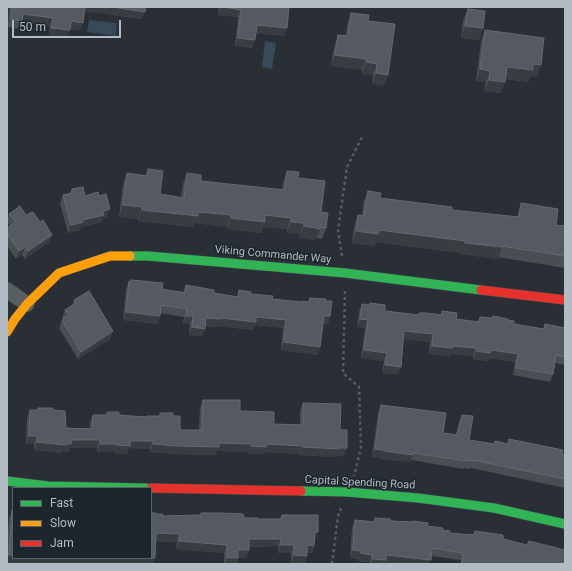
<!DOCTYPE html>
<style>
body{margin:0}
#map{position:relative;width:572px;height:571px;overflow:hidden;background:#292f34;font-family:Roboto,sans-serif}
canvas{display:block}
.frame{position:absolute;inset:0;border:8px solid #b3bcc4;pointer-events:none}
.legend{position:absolute;left:12px;top:487px;width:140px;height:72px;box-sizing:border-box;background:#1d262d;border:1px solid #596269;margin:0;padding:5px 7px;list-style:none;font-size:12px;color:#b3bcc4}
.legend li{display:flex;align-items:center;gap:8px;height:20px}
.legend b{width:20px;border:1px solid #596269}
.scale{position:absolute;left:12px;top:20px;width:109px;height:18px;box-sizing:border-box;border:2px solid #b3bcc4;border-top:0;padding-left:5px;font-size:12px;line-height:14px;white-space:nowrap;color:#b3bcc4;-webkit-text-stroke:3px #1d262d;paint-order:stroke}
</style>
<div id="map">
<canvas width="572" height="571"></canvas>
<div class="frame"></div>
<ul class="legend">
<li><b style="height:5px;background:#30b455"></b>Fast</li>
<li><b style="height:5px;background:#ff9f0a"></b>Slow</li>
<li><b style="height:5px;background:#e5322d"></b>Jam</li>
</ul>
<div class="scale">50 m</div>
</div>
<script>
const g = document.querySelector('canvas').getContext('2d');
g.lineJoin = 'round';
function fillPath(path, color) {
  g.fillStyle = color;
  g.fill(path, 'evenodd');
}
function shape(rows) {
  const path = new Path2D();
  for (const r of rows) {
    path.moveTo(r[0], r[1]);
    for (let i = 2; i < r.length; i += 2) path.lineTo(r[i], r[i + 1]);
  }
  return path;
}
function stroke(path, color, width, dash) {
  g.strokeStyle = color;
  g.lineWidth = width;
  g.lineCap = dash ? 'butt' : 'round';
  g.setLineDash(dash || []);
  g.stroke(path);
}
function write(font, color, halo, rows, align = 'center') {
  g.font = font + ' Roboto,sans-serif';
  g.lineWidth = 3;
  g.setLineDash([]);
  g.textBaseline = 'middle';
  g.strokeStyle = halo;
  g.fillStyle = color;
  for (const [text, x, y, turn = 0] of rows) {
    g.save();
    g.translate(x, y);
    g.rotate((+turn || 0) * Math.PI / 180);
    g.textAlign = isNaN(turn) ? turn : align;
    if (halo) g.strokeText(text, 0, 0);
    g.fillText(text, 0, 0);
    g.restore();
  }
}
const water = shape([
 [89,20,117,23,116,36,87,32],
 [265,41,276,43,272,69,262,67]
]);
const path = shape([
 [342,256,338,230,347,167,362,137],
 [345,291,343,373,359,387,360,419,361,448,354,476],
 [332,564,338,516,341,508]
]);
const street = shape([
 [7,290,27,304]
]);
const fast = shape([
 [130,256,148,256,345,273,481,290],
 [7,481,48,486,146,488],
 [301,491,347,492,418,498,494,508,565,524]
]);
const slow = shape([
 [7,332,15,319,27,304,59,273,110,256,130,256]
]);
const jam = shape([
 [481,290,565,300],
 [151,488,301,491]
]);
const wall = shape([
 [9,7,146,7,145,12,142,19,84,11,83,23,80,30,70,29,67,38,49,36,50,26,22,22,19,29,8,27],
 [219,7,289,7,284,36,256,33,252,48,235,46,238,17,218,15],
 [468,9,483,28,479,40,461,38,463,20],
 [351,13,368,21,384,86,372,84,373,75,362,74,362,70,331,66,334,47,338,35,346,36,347,25],
 [485,30,537,77,530,76,528,82,506,79,501,93,484,91,486,82,476,81,481,41],
 [148,169,160,194,181,197,183,184,187,173,201,181,282,190,283,182,287,171,298,178,321,212,326,228,322,239,316,238,315,240,299,238,300,234,287,233,287,229,263,227,261,233,227,229,227,227,195,223,193,227,138,221,138,219,119,217,123,184,127,173,146,175],
 [72,189,85,196,107,217,103,218,101,222,81,227,80,230,68,233,60,203,63,195,70,193],
 [368,191,380,198,452,210,517,217,521,203,556,225,565,226,565,268,498,257,498,259,460,254,461,253,376,242,374,246,352,243,354,227,358,215,362,216,363,203],
 [9,214,26,215,40,222,52,235,49,242,25,259,22,255,16,259,7,246,7,228,10,226,7,222,7,221],
 [129,281,162,289,183,292,186,285,214,293,237,297,239,290,251,294,272,299,302,302,309,302,310,298,325,301,330,316,328,324,323,324,320,347,318,355,281,350,283,328,255,325,253,330,218,326,217,327,205,326,205,329,202,336,189,335,190,324,183,324,184,317,160,313,160,316,157,324,123,320,126,289],
 [74,300,110,339,78,359,59,328,62,320,63,319,62,318,65,310,72,306],
 [370,303,385,311,418,315,441,315,442,311,456,319,478,322,480,317,492,318,493,316,508,320,514,324,543,329,545,324,565,328,565,365,555,363,553,374,550,382,513,375,515,362,489,358,488,361,473,359,473,356,451,354,450,356,429,354,430,342,403,339,401,367,398,374,382,373,384,361,361,358,365,328,357,327,359,312,362,304,369,305],
 [203,400,240,411,274,424,300,425,300,411,303,403,340,430,344,456,337,456,337,457,299,455,299,454,264,452,263,454,249,454,249,452,217,451,216,455,174,454,150,452,150,449,129,448,127,454,114,453,114,451,97,452,97,448,70,448,69,452,62,451,62,453,34,450,34,444,26,444,27,418,30,410,37,410,38,408,53,410,66,428,90,428,90,423,93,415,106,415,107,412,119,415,146,417,146,416,159,416,160,413,173,416,180,430,199,430,200,408],
 [381,405,443,433,456,435,459,422,462,415,469,440,494,444,495,441,507,444,509,439,565,455,565,488,471,468,470,469,464,468,463,469,411,460,410,462,381,459,381,458,372,457,378,413],
 [12,510,13,558,156,514,162,516,200,515,201,513,258,519,280,519,282,515,315,540,314,546,312,553,307,553,307,556,304,564,291,563,291,553,278,553,278,546,249,547,249,550,246,558,238,558,236,564,224,564,224,553,176,549,177,542,156,541,153,564,28,564,7,563,7,548,9,518],
 [375,518,427,526,442,530,449,533,473,535,475,531,503,539,565,564,460,564,461,560,431,556,385,563,385,564,370,564,370,562,358,561,358,559,350,558,352,528,355,520,374,522]
]);
const shadedWall = shape([
 [84,7,112,7,145,12,142,19,82,11],
 [221,7,241,10,238,17,218,15],
 [23,14,53,18,50,26,22,22],
 [71,21,83,23,80,30,68,29],
 [257,25,287,28,284,36,254,32],
 [465,26,483,28,479,40,461,38],
 [51,28,70,30,67,38,49,36],
 [238,38,255,40,252,48,235,46],
 [335,55,366,59,362,70,331,66],
 [366,62,377,64,373,75,362,74],
 [533,64,541,65,537,77,530,76,528,82,503,78,507,67],
 [480,69,490,71,486,82,476,81],
 [376,73,388,75,384,86,372,84],
 [489,80,505,82,501,93,484,91],
 [123,205,142,207,138,219,119,217],
 [110,209,107,217,103,218,101,222,81,227,80,230,68,233,71,225,82,220,103,211],
 [142,210,198,212,231,215,227,227,195,223,193,227,138,221],
 [265,215,291,218,287,229,263,227,261,233,227,229,231,218],
 [291,222,304,223,300,234,287,233],
 [304,226,320,229,315,240,299,238],
 [379,230,465,241,461,253,376,242,374,246,352,243,356,231],
 [52,235,49,242,25,259,28,251],
 [465,243,502,247,498,259,460,254],
 [25,247,22,255,16,259,19,251],
 [126,312,160,316,157,324,123,320],
 [186,316,193,316,190,324,183,324],
 [324,316,330,316,328,324,321,323],
 [256,317,286,320,283,328,255,325,253,330,218,326,217,327,203,325,206,318],
 [360,319,368,320,365,328,357,327],
 [192,327,205,329,202,336,189,335],
 [113,331,110,339,78,359,81,352],
 [404,331,433,334,430,342,401,339],
 [284,342,320,347,318,355,281,350],
 [432,346,453,346,476,348,473,356,451,354,450,356,429,354],
 [364,350,387,353,384,361,361,358],
 [491,350,518,354,515,362,489,358,488,361,473,359,476,351],
 [385,365,401,367,398,374,382,373],
 [29,436,37,436,34,444,26,444],
 [72,440,100,440,97,448,70,448,69,452,62,451,62,453,34,450,37,442,65,444],
 [130,441,153,441,150,449,129,448,127,454,114,453,117,445],
 [219,443,252,444,249,452,217,451,216,455,174,454,150,452,153,444],
 [100,444,117,444,114,451,97,452],
 [266,444,302,446,299,454,264,452,263,454,249,454,251,446],
 [302,447,339,448,347,448,344,456,337,456,337,457,299,455],
 [375,449,384,450,381,458,372,457],
 [384,451,413,455,410,462,381,459],
 [315,532,318,532,315,540,312,540],
 [156,533,179,534,177,542,153,541],
 [249,539,281,539,278,546,246,547],
 [179,541,227,545,224,553,176,549],
 [280,545,294,545,291,553,278,553],
 [307,545,314,546,312,553,304,553],
 [238,550,249,550,246,558,236,557],
 [353,550,361,551,358,559,350,558],
 [360,553,372,555,370,562,358,561],
 [9,555,13,555,13,558,155,558,153,564,28,564,7,563,7,560],
 [294,555,307,556,304,564,291,563],
 [386,555,431,560,429,564,394,564,385,563,385,564,371,564,372,559],
 [227,558,238,558,236,564,224,564]
]);
const building = shape([
 [12,7,85,7,83,23,71,21,70,30,51,28,53,18,23,14,22,21,11,19,12,7],
 [112,7,146,7,145,12,112,7],
 [223,7,289,7,287,28,257,25,255,40,238,38,241,10,223,7],
 [468,9,485,11,483,28,465,26,468,9],
 [351,13,369,15,368,21,395,24,388,75,376,73,377,64,366,62,366,59,335,55,338,35,348,36,351,13],
 [485,30,544,38,541,65,533,64,533,70,507,67,505,82,489,80,490,71,480,69,485,30],
 [148,169,163,171,160,194,184,198,187,173,201,175,201,181,285,190,287,171,299,172,298,178,325,181,321,212,328,213,326,228,320,227,320,229,304,226,304,223,291,222,291,218,265,215,265,222,231,218,231,215,198,212,198,216,142,210,142,207,123,205,127,173,147,176,148,169],
 [83,187,85,196,98,192,99,196,106,194,110,209,103,211,104,215,82,220,83,222,71,225,63,195,72,193,72,189,83,187],
 [368,191,381,193,380,198,452,207,452,210,519,217,521,203,558,209,556,225,565,226,565,256,502,246,502,247,465,243,465,241,379,230,378,234,356,231,358,215,364,216,368,191],
 [20,206,26,215,33,212,40,222,43,220,52,235,28,251,25,247,19,251,7,234,7,228,16,222,9,214,20,206],
 [131,280,163,283,162,289,185,293,186,285,214,290,214,293,238,297,239,290,251,292,251,294,273,296,272,299,302,302,302,301,309,302,310,298,326,299,325,301,332,301,330,316,324,316,320,347,284,342,286,320,256,317,256,322,220,318,220,319,206,318,205,329,192,327,193,316,186,316,187,309,161,305,160,316,126,312,129,281,131,282,131,280],
 [89,291,113,331,81,352,62,320,69,315,65,310,76,303,74,300,89,291],
 [370,303,385,305,385,311,419,315,419,313,426,313,442,315,442,311,457,313,456,319,479,322,480,317,493,318,493,316,508,319,508,320,514,321,514,324,544,329,545,324,565,328,565,357,556,355,553,374,516,368,518,354,491,350,490,353,476,351,476,348,453,346,453,348,432,346,433,334,404,331,401,367,385,365,387,353,364,350,368,320,360,319,362,304,370,305,370,303],
 [203,400,240,400,240,411,274,412,274,424,303,425,303,403,341,404,340,430,347,430,347,448,339,448,339,449,302,447,302,446,266,444,266,447,251,446,252,444,219,443,219,447,177,446,153,444,153,441,130,441,130,446,117,445,117,444,100,444,100,440,72,440,71,444,65,444,65,445,37,442,37,436,29,436,30,410,38,410,38,408,53,408,53,410,65,411,66,428,92,429,93,415,107,415,107,412,119,412,119,415,146,417,146,416,160,416,160,413,173,413,173,416,180,416,180,430,202,430,203,400],
 [381,405,446,413,443,433,457,435,462,415,473,416,469,440,494,444,495,441,508,444,509,439,563,450,562,455,565,455,565,479,473,460,473,461,466,460,466,461,413,453,413,455,384,451,384,450,375,449,381,405],
 [12,510,13,510,13,555,9,555,12,510],
 [151,513,156,513,156,514,163,514,162,516,201,515,201,513,221,513,243,514,244,518,258,518,258,519,281,519,282,515,318,515,318,532,315,532,314,546,307,545,307,556,294,555,294,545,280,545,281,539,249,539,249,550,238,550,238,558,227,558,227,545,179,541,179,534,156,533,155,558,145,558,151,558,151,513],
 [375,518,390,519,390,521,412,522,412,521,428,523,427,526,443,528,442,530,450,531,449,533,474,535,475,531,503,535,503,539,527,545,529,541,565,550,565,564,462,564,463,553,432,548,431,560,386,555,386,560,372,559,372,555,360,553,361,551,353,550,355,520,375,522,375,518]
]);
const streetNames = [
 ["Viking Commander Way",273,255,5],
 ["Capital Spending Road",360,483,3]
];
fillPath(water, '#384a5a');
stroke(street, '#464b4f', 16);
stroke(fast, '#464b4f', 10);
stroke(slow, '#464b4f', 10);
stroke(jam, '#464b4f', 10);
stroke(path, '#575c60', 2.5, [3, 3]);
stroke(street, '#595e62', 15);
stroke(fast, '#30b455', 9);
stroke(slow, '#ff9f0a', 9);
stroke(jam, '#e5322d', 9);
fillPath(wall, '#494e53');
fillPath(shadedWall, '#373d41');
fillPath(building, '#545a5f');
stroke(building, '#63696f', 1);
write('11px', '#b3bcc4', '#1d262d', streetNames);
</script>
